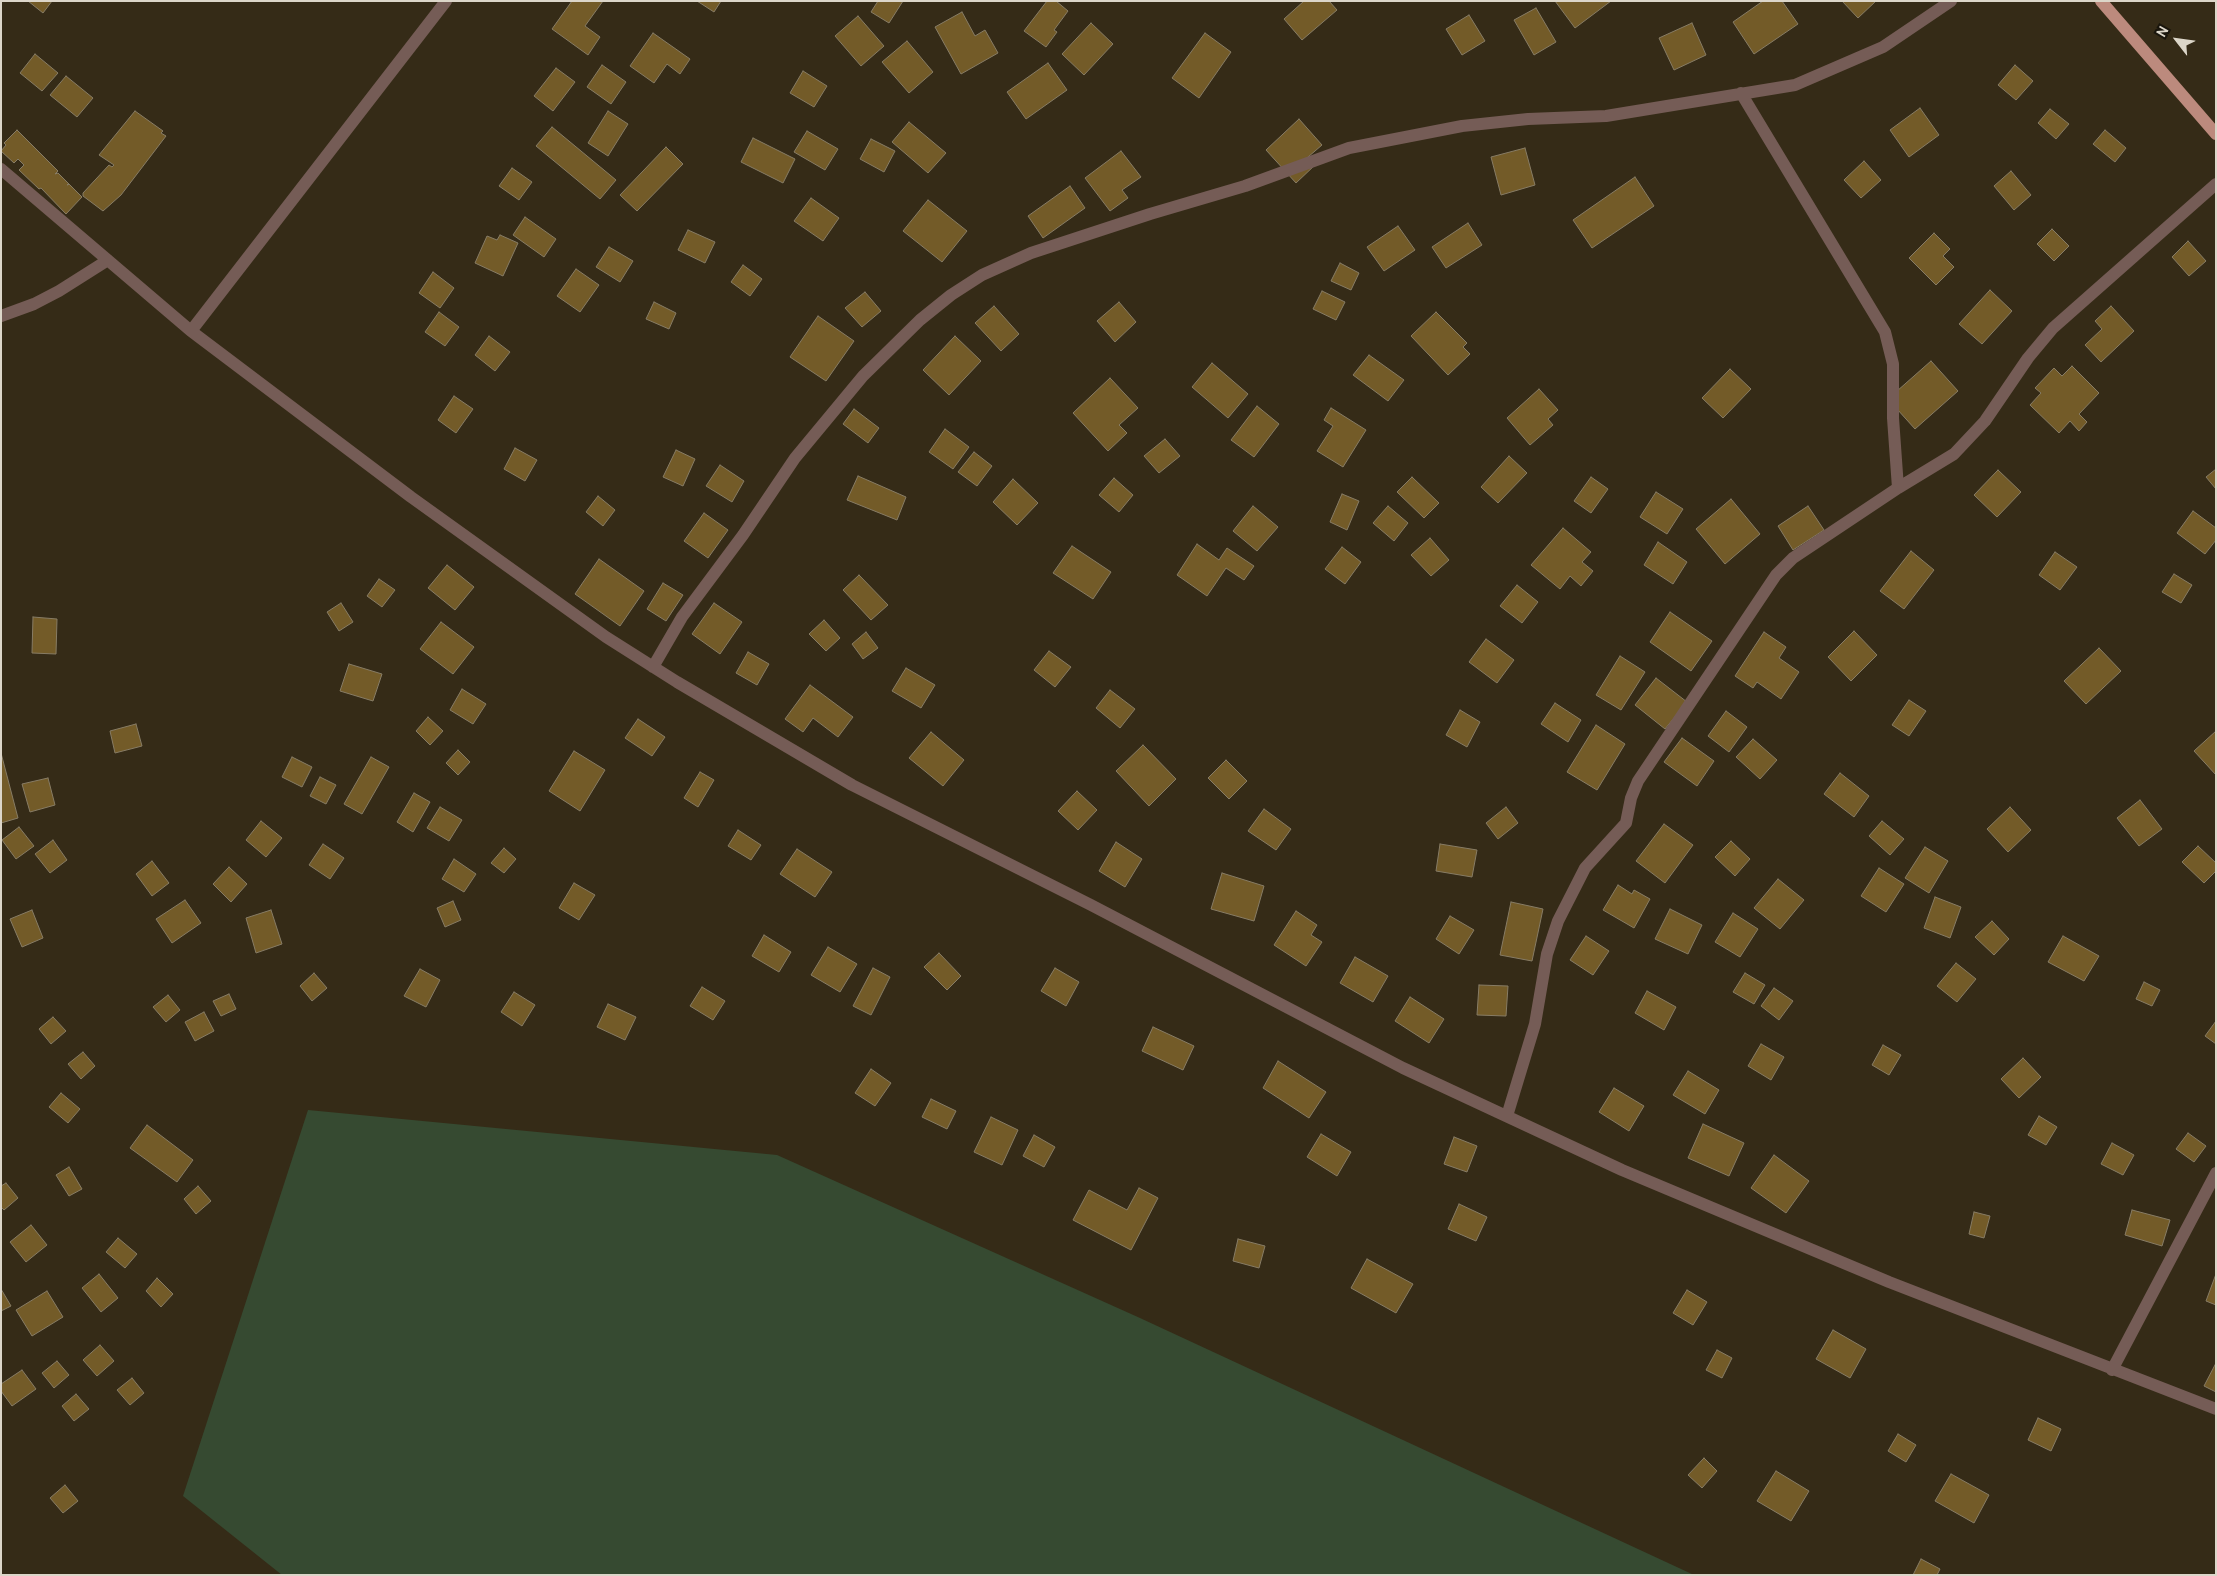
<!DOCTYPE html>
<style>
body{margin:0}
#map{position:relative;width:2217px;height:1576px;overflow:hidden;background:#352b17;font-family:Overpass,sans-serif}
canvas{display:block}
.frame{position:absolute;inset:0;border:2px solid #dcd6c9;pointer-events:none}
.north{position:absolute;left:2152px;top:15px;width:50px;height:50px;-webkit-text-stroke:4px #19150c;paint-order:stroke;rotate:300deg;font-size:14px;font-weight:700;line-height:20px;text-align:center;color:#dcd6c9}
.north::after{content:'';display:block;margin:auto;width:18px;height:22px;background:#dcd6c9;clip-path:polygon(50% 0,100% 100%,50% 72%,0 100%)}
</style>
<div id="map">
<canvas width="2217" height="1576"></canvas>
<div class="frame"></div>
<div class="north">N</div>
</div>
<script>
const g = document.querySelector('canvas').getContext('2d');
g.lineJoin = 'round';
function fillPath(path, color) {
  g.fillStyle = color;
  g.fill(path, 'evenodd');
}
function shape(rows) {
  const path = new Path2D();
  for (const r of rows) {
    path.moveTo(r[0], r[1]);
    for (let i = 2; i < r.length; i += 2) path.lineTo(r[i], r[i + 1]);
  }
  return path;
}
function stroke(path, color, width, dash) {
  g.strokeStyle = color;
  g.lineWidth = width;
  g.lineCap = dash ? 'butt' : 'round';
  g.setLineDash(dash || []);
  g.stroke(path);
}
const green = shape([
 [308,1110,777,1155,1140,1318,1694,1575,282,1575,183,1496]
]);
const building = shape([
 [28,1,52,1,43,13,28,1],
 [572,1,603,1,585,26,600,37,588,55,552,29,572,1],
 [697,1,721,1,714,12,697,1],
 [878,1,903,1,889,23,871,12,878,1],
 [1047,1,1056,1,1068,11,1054,30,1057,32,1046,47,1024,31,1047,1],
 [1304,1,1329,1,1337,10,1302,40,1284,19,1304,1],
 [1555,1,1611,1,1575,28,1555,1],
 [1763,1,1782,1,1798,24,1754,54,1733,22,1763,1],
 [1842,1,1876,1,1858,18,1842,1],
 [1536,8,1556,42,1534,55,1514,20,1536,8],
 [962,12,975,36,985,30,998,53,961,74,935,27,962,12],
 [1469,15,1485,41,1462,55,1446,29,1469,15],
 [858,16,884,46,861,66,835,36,858,16],
 [1091,23,1113,44,1084,75,1062,54,1091,23],
 [1692,23,1706,55,1674,70,1659,38,1692,23],
 [653,33,690,59,680,74,667,64,654,83,630,66,653,33],
 [1205,33,1231,52,1199,98,1172,78,1205,33],
 [907,41,933,72,909,93,882,62,907,41],
 [35,54,58,73,42,91,20,73,35,54],
 [1048,63,1067,90,1026,119,1007,92,1048,63],
 [602,65,626,82,611,104,587,87,602,65],
 [2015,65,2033,81,2016,100,1998,85,2015,65],
 [556,68,575,82,553,111,534,96,556,68],
 [803,71,827,86,814,107,790,93,803,71],
 [66,76,93,98,77,117,50,95,66,76],
 [1920,108,1939,135,1909,157,1890,130,1920,108],
 [2050,109,2069,124,2056,139,2038,123,2050,109],
 [135,111,163,131,161,133,166,136,121,195,103,211,83,196,83,193,109,165,112,167,114,165,99,155,135,111],
 [608,111,628,124,608,156,588,143,608,111],
 [1299,119,1322,145,1308,157,1315,165,1296,183,1266,150,1299,119],
 [909,122,946,153,928,173,892,142,909,122],
 [552,127,616,180,600,199,536,146,552,127],
 [17,130,58,171,55,174,58,173,69,184,67,185,69,184,82,197,66,214,41,188,39,189,19,170,24,165,18,159,14,163,1,151,6,145,4,143,17,130],
 [2105,130,2126,148,2115,162,2093,144,2105,130],
 [807,131,838,149,825,170,794,152,807,131],
 [753,138,795,159,783,183,741,162,753,138],
 [871,139,895,151,884,172,860,159,871,139],
 [666,147,683,164,637,211,620,195,666,147],
 [1525,148,1535,185,1501,195,1491,157,1525,148],
 [1121,151,1141,177,1122,190,1128,198,1110,211,1085,178,1121,151],
 [1864,161,1881,180,1861,198,1844,180,1864,161],
 [512,168,532,182,519,200,499,186,512,168],
 [2011,171,2031,195,2014,210,1994,186,2011,171],
 [1635,177,1654,206,1592,248,1573,220,1635,177],
 [1070,186,1085,208,1043,238,1028,216,1070,186],
 [811,198,839,218,823,241,794,221,811,198],
 [928,200,967,231,942,262,903,231,928,200],
 [525,217,556,239,544,257,513,235,525,217],
 [1468,223,1482,245,1446,268,1432,247,1468,223],
 [1398,226,1415,250,1384,271,1367,247,1398,226],
 [2052,229,2069,246,2054,261,2037,244,2052,229],
 [688,230,715,242,705,263,678,250,688,230],
 [1934,233,1950,249,1943,256,1954,267,1936,285,1909,258,1934,233],
 [500,235,518,243,503,276,475,263,487,236,497,240,500,235],
 [2188,241,2206,261,2189,276,2172,257,2188,241],
 [609,247,633,261,620,282,596,267,609,247],
 [1340,263,1359,273,1351,290,1331,281,1340,263],
 [743,265,762,279,750,296,731,282,743,265],
 [576,269,599,285,580,312,557,296,576,269],
 [433,272,454,288,440,308,419,293,433,272],
 [1990,290,2012,311,1982,344,1959,324,1990,290],
 [1322,291,1345,302,1336,320,1313,309,1322,291],
 [865,292,881,311,862,327,845,308,865,292],
 [654,302,676,313,669,329,646,319,654,302],
 [1119,302,1136,322,1115,342,1097,321,1119,302],
 [994,306,1019,334,1001,351,975,323,994,306],
 [2111,306,2134,331,2101,362,2085,345,2102,329,2095,321,2111,306],
 [439,312,459,327,445,346,425,332,439,312],
 [1436,312,1467,343,1463,347,1470,354,1448,375,1411,336,1436,312],
 [818,316,854,341,826,381,790,357,818,316],
 [489,336,510,352,495,371,475,355,489,336],
 [955,336,981,361,949,395,923,370,955,336],
 [1369,355,1404,380,1388,401,1353,375,1369,355],
 [1931,361,1958,391,1915,429,1888,399,1931,361],
 [1212,363,1248,394,1228,418,1192,387,1212,363],
 [2072,366,2099,393,2079,414,2087,422,2079,431,2070,421,2059,433,2030,405,2041,393,2035,388,2054,368,2062,376,2072,366],
 [1730,369,1751,389,1723,418,1702,398,1730,369],
 [1110,378,1138,408,1119,425,1127,433,1108,451,1073,413,1110,378],
 [1539,389,1558,410,1548,419,1553,425,1530,445,1507,418,1539,389],
 [454,396,473,409,456,433,438,420,454,396],
 [1257,406,1279,424,1254,457,1231,440,1257,406],
 [1331,408,1366,430,1343,467,1317,451,1333,426,1324,420,1331,408],
 [854,409,879,428,868,443,843,424,854,409],
 [945,429,969,447,953,469,929,452,945,429],
 [1165,439,1180,456,1159,473,1144,456,1165,439],
 [515,448,537,460,525,481,504,469,515,448],
 [676,450,695,459,683,486,663,477,676,450],
 [974,452,992,466,977,486,958,472,974,452],
 [1509,456,1527,473,1498,503,1481,487,1509,456],
 [720,465,744,481,732,502,706,486,720,465],
 [2216,469,2216,489,2206,477,2216,469],
 [1998,470,2021,492,1997,517,1974,495,1998,470],
 [858,476,906,497,897,520,847,500,858,476],
 [1412,477,1439,503,1424,518,1397,492,1412,477],
 [1591,477,1608,489,1591,513,1574,501,1591,477],
 [1114,478,1133,495,1119,512,1099,495,1114,478],
 [1013,479,1038,503,1017,525,993,502,1013,479],
 [1656,492,1683,509,1667,534,1640,517,1656,492],
 [1342,494,1359,501,1347,530,1330,522,1342,494],
 [598,496,615,510,603,526,586,512,598,496],
 [1731,499,1760,534,1725,564,1696,529,1731,499],
 [1253,506,1278,527,1257,551,1233,531,1253,506],
 [1388,506,1408,523,1394,541,1373,523,1388,506],
 [1808,506,1824,530,1793,550,1778,526,1808,506],
 [2193,511,2216,528,2216,540,2205,554,2177,533,2193,511],
 [704,513,728,530,708,558,684,541,704,513],
 [1563,528,1591,552,1582,562,1593,571,1581,586,1570,576,1560,589,1531,565,1563,528],
 [1430,538,1449,560,1431,576,1411,555,1430,538],
 [1658,542,1687,562,1673,584,1644,565,1658,542],
 [1197,544,1219,560,1227,548,1254,566,1244,580,1226,568,1207,596,1177,575,1197,544],
 [1072,546,1111,572,1093,599,1053,573,1072,546],
 [1342,547,1361,562,1345,584,1325,569,1342,547],
 [1911,551,1934,570,1904,609,1880,591,1911,551],
 [2055,552,2077,567,2060,590,2039,575,2055,552],
 [599,559,644,591,620,626,575,594,599,559],
 [447,565,474,587,455,610,428,588,447,565],
 [2174,574,2192,585,2181,603,2162,592,2174,574],
 [859,575,888,605,871,620,843,590,859,575],
 [379,579,395,590,382,607,367,596,379,579],
 [663,583,683,595,666,621,647,609,663,583],
 [1517,585,1538,602,1522,623,1500,606,1517,585],
 [341,603,353,622,339,631,327,612,341,603],
 [714,603,742,622,720,654,692,634,714,603],
 [1670,612,1712,641,1691,671,1650,642,1670,612],
 [33,617,57,619,56,654,32,653,33,617],
 [824,620,840,638,826,651,809,634,824,620],
 [441,622,474,647,453,674,420,649,441,622],
 [1854,631,1877,655,1851,681,1828,657,1854,631],
 [866,632,878,648,863,659,852,644,866,632],
 [1764,632,1786,647,1779,658,1799,672,1781,699,1757,682,1753,688,1735,676,1764,632],
 [1486,639,1514,660,1497,683,1469,662,1486,639],
 [2099,648,2121,671,2086,704,2064,681,2099,648],
 [1049,651,1071,667,1055,687,1034,670,1049,651],
 [748,652,769,664,757,685,736,673,748,652],
 [1620,656,1645,672,1621,710,1596,695,1620,656],
 [349,664,382,674,373,701,340,691,349,664],
 [906,668,935,685,921,708,892,691,906,668],
 [1656,678,1687,702,1665,729,1635,705,1656,678],
 [810,685,853,717,838,737,813,718,803,732,785,719,810,685],
 [462,689,486,704,473,724,450,710,462,689],
 [1110,690,1135,709,1120,728,1096,708,1110,690],
 [1909,700,1926,711,1909,736,1892,725,1909,700],
 [1555,703,1581,720,1568,742,1541,724,1555,703],
 [1460,710,1480,722,1467,747,1446,735,1460,710],
 [1726,711,1747,727,1729,752,1708,736,1726,711],
 [428,717,443,731,430,745,416,731,428,717],
 [638,719,665,737,652,756,625,738,638,719],
 [136,724,142,746,115,753,110,731,136,724],
 [1596,725,1625,744,1597,790,1567,772,1596,725],
 [2216,731,2216,775,2194,751,2216,731],
 [931,732,964,760,943,786,909,758,931,732],
 [1682,738,1714,761,1697,786,1664,762,1682,738],
 [1753,739,1777,760,1760,779,1736,757,1753,739],
 [1143,745,1176,779,1149,806,1116,771,1143,745],
 [458,750,470,762,458,775,446,763,458,750],
 [574,751,605,770,580,811,549,791,574,751],
 [1,753,18,818,1,823,1,753],
 [292,757,312,767,302,787,282,777,292,757],
 [371,757,389,767,362,814,344,804,371,757],
 [1226,760,1247,781,1229,799,1208,778,1226,760],
 [700,772,714,780,698,807,684,798,700,772],
 [1840,773,1869,796,1854,817,1824,794,1840,773],
 [320,777,336,785,326,804,310,796,320,777],
 [48,778,55,805,30,812,22,784,48,778],
 [1077,791,1097,810,1078,830,1058,811,1077,791],
 [414,793,430,802,413,832,397,822,414,793],
 [2140,800,2162,829,2139,846,2117,818,2140,800],
 [440,807,462,820,449,841,427,828,440,807],
 [1506,807,1518,823,1498,839,1486,823,1506,807],
 [2010,807,2031,830,2008,852,1987,829,2010,807],
 [1264,809,1291,829,1276,850,1248,831,1264,809],
 [261,821,282,838,266,857,246,840,261,821],
 [1882,821,1904,839,1890,855,1869,836,1882,821],
 [1664,824,1693,845,1665,883,1636,861,1664,824],
 [19,827,34,846,16,859,2,840,19,827],
 [738,830,761,845,751,860,728,846,738,830],
 [53,840,67,860,50,873,35,854,53,840],
 [1731,841,1750,859,1735,876,1715,857,1731,841],
 [1116,842,1142,859,1125,887,1099,871,1116,842],
 [323,844,344,858,330,879,309,865,323,844],
 [1440,844,1477,850,1472,877,1436,871,1440,844],
 [2198,846,2216,863,2216,871,2204,883,2182,862,2198,846],
 [1925,847,1948,861,1929,893,1905,878,1925,847],
 [504,848,516,859,504,873,491,863,504,848],
 [797,849,832,872,815,897,780,874,797,849],
 [454,859,476,874,464,892,442,879,454,859],
 [152,861,169,883,152,896,136,874,152,861],
 [229,867,247,884,231,902,213,884,229,867],
 [1879,868,1904,884,1886,912,1861,896,1879,868],
 [1222,873,1264,886,1254,921,1211,909,1222,873],
 [1778,879,1804,900,1780,929,1754,908,1778,879],
 [574,883,595,895,579,920,559,908,574,883],
 [1618,885,1632,894,1634,890,1650,899,1634,928,1603,910,1618,885],
 [1935,897,1961,907,1950,938,1924,928,1935,897],
 [185,900,201,923,172,943,156,919,185,900],
 [453,901,461,920,445,927,437,908,453,901],
 [1511,902,1543,909,1532,961,1500,955,1511,902],
 [1670,909,1702,925,1688,954,1655,939,1670,909],
 [32,910,43,938,22,947,10,919,32,910],
 [271,910,282,944,256,953,246,918,271,910],
 [1296,911,1317,925,1311,935,1322,942,1306,966,1274,945,1296,911],
 [1733,913,1758,929,1740,957,1715,942,1733,913],
 [1450,916,1474,930,1459,954,1436,939,1450,916],
 [1992,921,2009,939,1994,955,1975,937,1992,921],
 [764,935,791,952,779,972,752,956,764,935],
 [1586,936,1609,951,1593,975,1570,960,1586,936],
 [2063,936,2099,956,2084,981,2048,962,2063,936],
 [828,947,857,964,840,992,811,975,828,947],
 [939,953,961,976,947,990,924,967,939,953],
 [1355,957,1388,976,1373,1002,1340,983,1355,957],
 [1956,963,1976,979,1957,1002,1937,986,1956,963],
 [873,968,890,977,871,1015,853,1006,873,968],
 [1055,968,1079,982,1066,1006,1041,991,1055,968],
 [420,969,440,980,426,1007,404,996,420,969],
 [314,973,327,988,312,1001,300,986,314,973],
 [1745,973,1765,985,1754,1004,1733,992,1745,973],
 [2144,982,2160,990,2152,1006,2136,999,2144,982],
 [1479,985,1508,986,1506,1016,1477,1015,1479,985],
 [702,987,725,1001,713,1020,690,1006,702,987],
 [1774,988,1793,1001,1779,1020,1761,1006,1774,988],
 [1647,991,1676,1007,1664,1030,1635,1013,1647,991],
 [514,992,535,1005,522,1026,501,1012,514,992],
 [229,994,236,1009,221,1016,213,1001,229,994],
 [168,995,180,1010,166,1022,153,1007,168,995],
 [1410,997,1444,1019,1429,1043,1395,1021,1410,997],
 [608,1004,636,1017,625,1040,597,1027,608,1004],
 [204,1012,214,1031,195,1041,185,1022,204,1012],
 [53,1017,66,1031,51,1044,39,1029,53,1017],
 [2216,1021,2216,1044,2205,1036,2216,1021],
 [1153,1027,1194,1046,1183,1070,1142,1051,1153,1027],
 [1761,1044,1784,1057,1771,1080,1748,1066,1761,1044],
 [1883,1045,1901,1055,1889,1075,1872,1065,1883,1045],
 [83,1052,95,1066,81,1079,68,1064,83,1052],
 [2023,1058,2041,1077,2019,1098,2001,1079,2023,1058],
 [1278,1061,1326,1092,1309,1118,1263,1088,1278,1061],
 [871,1069,891,1083,875,1106,855,1093,871,1069],
 [1688,1071,1719,1090,1705,1114,1673,1095,1688,1071],
 [1614,1088,1644,1106,1629,1131,1599,1112,1614,1088],
 [61,1093,80,1109,68,1123,49,1107,61,1093],
 [931,1099,956,1111,947,1129,922,1117,931,1099],
 [2039,1116,2057,1127,2046,1145,2028,1135,2039,1116],
 [991,1117,1018,1130,1002,1165,974,1152,991,1117],
 [1703,1124,1744,1143,1729,1176,1688,1158,1703,1124],
 [147,1125,193,1160,177,1182,130,1148,147,1125],
 [2188,1133,2206,1146,2194,1162,2176,1149,2188,1133],
 [1321,1134,1351,1152,1337,1176,1307,1157,1321,1134],
 [1034,1135,1055,1147,1044,1167,1023,1156,1034,1135],
 [1454,1137,1477,1146,1467,1172,1444,1164,1454,1137],
 [2112,1143,2134,1155,2123,1175,2101,1164,2112,1143],
 [1774,1155,1809,1181,1786,1213,1751,1188,1774,1155],
 [69,1167,82,1189,69,1196,56,1175,69,1167],
 [6,1183,18,1198,4,1210,1,1207,1,1186,6,1183],
 [198,1186,211,1201,196,1214,184,1199,198,1186],
 [1139,1188,1158,1198,1131,1250,1073,1220,1089,1190,1127,1210,1139,1188],
 [1459,1204,1487,1217,1476,1241,1448,1229,1459,1204],
 [2132,1210,2170,1220,2162,1246,2125,1235,2132,1210],
 [1974,1212,1990,1216,1984,1238,1969,1234,1974,1212],
 [31,1225,47,1245,26,1262,10,1242,31,1225],
 [118,1238,137,1254,125,1268,106,1252,118,1238],
 [1238,1239,1265,1246,1259,1268,1233,1261,1238,1239],
 [1367,1259,1413,1284,1396,1313,1351,1288,1367,1259],
 [99,1274,118,1298,101,1312,82,1288,99,1274],
 [2216,1274,2216,1305,2206,1301,2216,1274],
 [157,1278,173,1294,161,1307,146,1291,157,1278],
 [1,1289,11,1306,1,1311,1,1289],
 [1687,1290,1707,1302,1693,1325,1673,1313,1687,1290],
 [47,1291,63,1317,32,1336,16,1310,47,1291],
 [1833,1330,1866,1349,1850,1378,1816,1359,1833,1330],
 [100,1345,114,1361,97,1376,83,1360,100,1345],
 [1717,1350,1732,1358,1722,1378,1706,1370,1717,1350],
 [57,1361,69,1375,54,1388,42,1373,57,1361],
 [2216,1363,2216,1392,2204,1386,2216,1363],
 [22,1370,36,1389,12,1406,1,1391,1,1384,22,1370],
 [132,1378,144,1393,130,1405,117,1390,132,1378],
 [76,1394,89,1409,74,1421,62,1406,76,1394],
 [2038,1418,2061,1429,2051,1451,2028,1440,2038,1418],
 [1898,1434,1916,1445,1906,1462,1888,1451,1898,1434],
 [1704,1458,1717,1471,1702,1488,1688,1475,1704,1458],
 [1776,1471,1809,1491,1791,1521,1757,1501,1776,1471],
 [1951,1474,1989,1495,1974,1523,1935,1501,1951,1474],
 [65,1485,78,1501,63,1513,50,1498,65,1485],
 [1921,1559,1940,1569,1937,1575,1913,1575,1921,1559]
]);
const minor = shape([
 [1741,93,1885,332,1893,364,1893,418,1898,488],
 [1,169,191,331,411,497,606,637,677,682,852,785,1091,905,1403,1068,1622,1170,1889,1282,2216,1409],
 [1,316,34,304,59,291,108,260],
 [191,331,446,1],
 [653,667,682,617,743,535,795,458,863,376,920,320,951,295,982,275,1031,253,1150,214,1245,186,1349,148,1462,126,1528,119,1606,116,1795,85,1883,47,1951,1],
 [1507,1116,1535,1024,1547,954,1558,921,1585,868,1626,823,1631,798,1638,781,1776,575,1793,558,1898,488,1954,454,1985,421,2028,358,2053,328,2216,184],
 [2112,1370,2216,1173]
]);
const major = shape([
 [2101,1,2216,134]
]);
fillPath(green, '#364a31');
fillPath(building, '#735b28');
stroke(building, '#877c65', 1);
stroke(minor, '#755c56', 12);
stroke(major, '#bc8a7d', 12);
</script>
